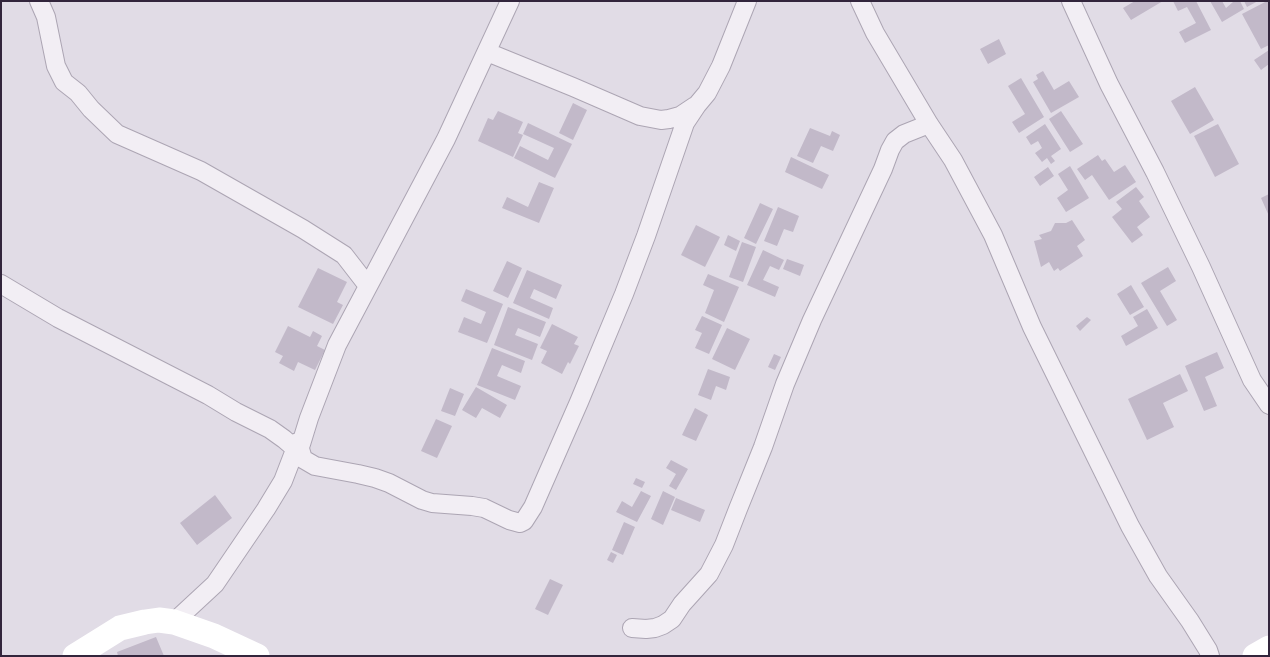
<!DOCTYPE html>
<style>
body{margin:0}
#map{position:relative;width:1270px;height:657px;overflow:hidden;background:#e1dce6;font-family:Montserrat,sans-serif}
canvas{display:block}
.frame{position:absolute;inset:0;border:2px solid #32253c;pointer-events:none}
</style>
<div id="map">
<canvas width="1270" height="657"></canvas>
<div class="frame"></div>
</div>
<script>
const g = document.querySelector('canvas').getContext('2d');
g.lineJoin = 'round';
function fillPath(path, color) {
  g.fillStyle = color;
  g.fill(path, 'evenodd');
}
function shape(rows) {
  const path = new Path2D();
  for (const r of rows) {
    path.moveTo(r[0], r[1]);
    for (let i = 2; i < r.length; i += 2) path.lineTo(r[i], r[i + 1]);
  }
  return path;
}
function stroke(path, color, width, dash) {
  g.strokeStyle = color;
  g.lineWidth = width;
  g.lineCap = dash ? 'butt' : 'round';
  g.setLineDash(dash || []);
  g.stroke(path);
}
const building = shape([
 [1135,1,1163,1,1131,20,1123,8],
 [1173,1,1196,1,1211,30,1185,43,1179,32,1196,23,1187,7,1178,11],
 [1210,1,1222,1,1226,8,1233,2,1233,1,1240,1,1244,9,1222,22],
 [1244,1,1258,1,1247,7],
 [1267,1,1269,1,1269,45,1261,49,1242,14],
 [999,39,1006,54,988,64,980,49],
 [1269,50,1269,64,1261,70,1254,60],
 [1043,71,1054,90,1069,81,1079,97,1051,113,1033,82,1038,79,1036,75],
 [1021,78,1044,117,1019,133,1012,122,1025,114,1008,86],
 [1195,87,1214,120,1190,134,1171,101],
 [573,103,587,110,573,140,559,133],
 [498,111,523,122,518,133,523,135,513,157,478,141,488,118,493,120],
 [1061,111,1083,144,1070,152,1049,119],
 [528,123,572,144,555,178,514,158,520,146,548,160,554,148,523,134],
 [1045,124,1061,149,1051,156,1055,161,1051,164,1047,158,1042,162,1035,153,1042,148,1038,141,1031,145,1026,137],
 [1218,124,1239,164,1215,177,1194,136],
 [810,128,830,136,832,131,840,135,833,151,821,146,813,163,797,156],
 [1098,155,1102,161,1105,159,1114,172,1125,165,1136,182,1109,200,1092,175,1085,180,1077,169],
 [791,157,829,175,822,189,785,172],
 [1070,166,1089,198,1066,212,1057,198,1068,190,1058,174],
 [1048,167,1054,176,1040,186,1034,177],
 [539,182,554,188,539,223,502,208,507,197,528,207],
 [1136,187,1144,197,1139,201,1150,217,1137,227,1143,235,1132,243,1112,217,1122,209,1116,202],
 [1269,194,1269,216,1261,198],
 [760,203,773,209,756,244,744,238],
 [778,207,799,216,793,232,784,229,777,246,764,241],
 [1072,220,1085,240,1077,246,1083,256,1060,271,1058,268,1054,271,1049,262,1041,267,1034,241,1042,239,1039,235,1051,231,1055,223,1066,223],
 [696,225,720,237,705,267,681,255],
 [728,235,740,241,736,251,724,245],
 [742,242,756,247,743,282,729,277],
 [763,250,784,260,779,270,770,266,763,280,779,287,775,297,747,285],
 [787,259,804,265,800,276,783,269],
 [507,261,522,268,508,298,493,291],
 [1168,267,1176,281,1160,291,1177,320,1167,326,1141,283],
 [318,268,347,282,337,302,343,305,333,324,298,307],
 [527,270,562,285,556,299,534,289,530,298,553,308,549,319,513,303],
 [708,274,739,287,724,322,705,313,714,290,703,285],
 [1131,285,1144,307,1130,315,1117,294],
 [466,289,503,304,487,343,458,332,464,317,481,324,486,312,461,301],
 [508,307,546,322,540,337,518,328,515,335,538,344,532,360,494,345],
 [1147,309,1158,328,1126,346,1121,336,1138,326,1133,317],
 [702,316,722,325,709,354,695,348,702,333,695,330],
 [1087,317,1091,320,1080,331,1076,326],
 [552,324,578,337,574,344,579,346,570,364,568,362,562,374,541,363,547,351,540,348],
 [288,326,310,337,313,331,322,336,317,346,325,350,315,370,298,362,294,371,279,363,283,356,275,352],
 [727,328,750,339,735,370,712,359],
 [492,348,525,361,521,373,502,365,497,376,521,386,515,400,477,385],
 [1217,352,1224,368,1205,377,1217,406,1204,411,1185,366],
 [774,354,781,357,775,370,768,367],
 [708,369,730,377,726,390,716,386,711,400,698,395],
 [1180,374,1188,391,1163,403,1174,427,1147,440,1128,399],
 [476,387,507,405,500,418,482,408,476,418,462,410],
 [450,388,464,394,455,416,441,411],
 [695,408,708,415,696,441,682,435],
 [436,419,452,426,437,458,421,451],
 [671,460,688,469,676,490,669,486,676,474,666,468],
 [636,478,645,482,642,488,633,484],
 [641,491,651,496,637,522,616,512,622,501,632,507],
 [663,491,675,497,663,525,651,519],
 [215,495,232,518,197,545,180,523],
 [676,498,705,510,700,522,671,510],
 [624,522,635,527,623,555,612,550],
 [611,552,617,555,613,563,607,560],
 [550,579,563,585,548,615,535,609],
 [156,637,164,656,118,656,117,652]
]);
const street = shape([
 [39,1,46,17,56,66,64,82,78,93,91,109,117,134,201,171,303,229,344,255,368,286],
 [860,1,875,33,929,124,953,160,993,235,1032,327,1130,526,1158,576,1190,621,1208,650,1210,656],
 [1071,1,1109,84,1155,172,1201,267,1252,380,1269,405],
 [487,52,573,87,640,116,661,120,669,119,680,116,695,106],
 [1,284,58,318,208,395,236,412,270,429,284,439,291,445,298,442,303,459,315,466,358,474,375,478,389,483,422,500,432,503,472,506,484,508,509,520,520,523,524,521,533,507,579,402,624,294,646,236,685,123,697,105,707,93,721,66,747,1],
 [174,622,215,584,266,509,283,481,298,442,301,444,309,418,337,345,446,139,510,1],
 [632,628,646,629,655,628,663,625,672,619,682,604,709,574,724,545,738,509,763,447,785,384,812,320,883,169,890,150,895,141,904,134,929,124]
]);
const secondary = shape([
 [75,656,120,628,145,622,159,620,174,622,214,636,257,656],
 [1255,656,1269,648]
]);
fillPath(building, '#c2b9c9');
stroke(street, '#aca5b3', 20);
stroke(street, '#f2eef4', 18);
stroke(secondary, '#fff', 25);
</script>
